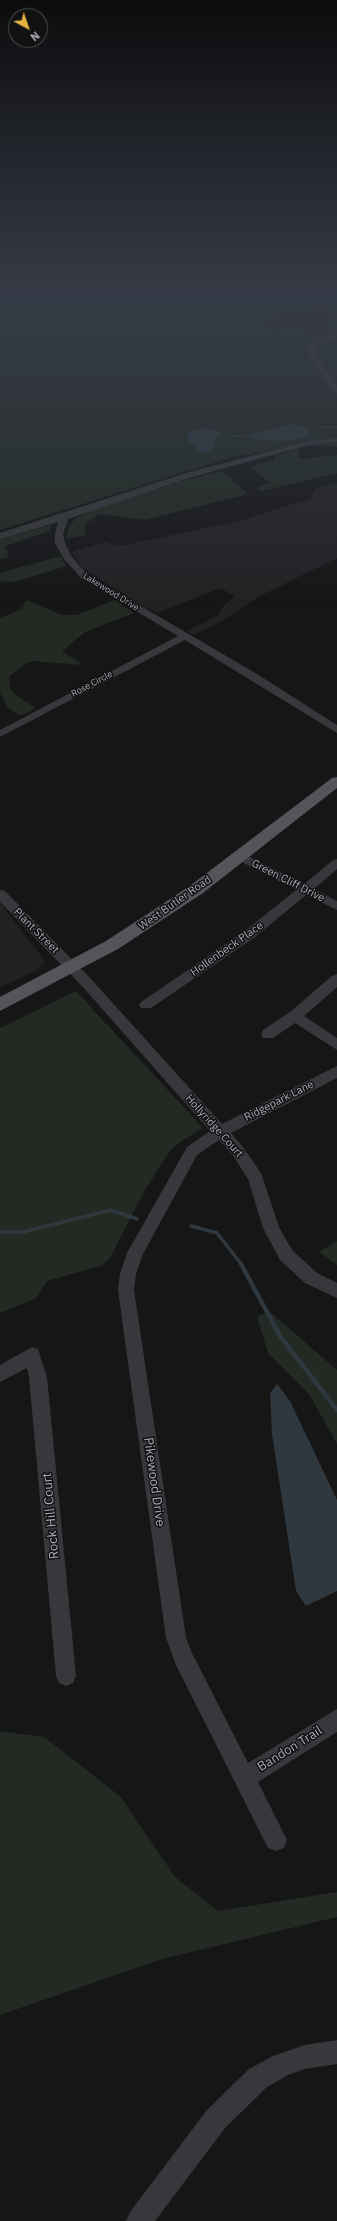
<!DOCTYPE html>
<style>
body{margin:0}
#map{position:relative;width:337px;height:2221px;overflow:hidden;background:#161617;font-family:"IBM Plex Sans",sans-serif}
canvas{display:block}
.north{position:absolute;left:8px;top:8px;width:40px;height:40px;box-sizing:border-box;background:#111112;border:1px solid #4d4f54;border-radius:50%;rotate:140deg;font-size:11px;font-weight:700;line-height:16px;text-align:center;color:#a8acb6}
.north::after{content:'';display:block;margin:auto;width:14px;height:18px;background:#e6b13f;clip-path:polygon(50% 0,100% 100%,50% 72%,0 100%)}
</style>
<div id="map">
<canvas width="337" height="2221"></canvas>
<div class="north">N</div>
</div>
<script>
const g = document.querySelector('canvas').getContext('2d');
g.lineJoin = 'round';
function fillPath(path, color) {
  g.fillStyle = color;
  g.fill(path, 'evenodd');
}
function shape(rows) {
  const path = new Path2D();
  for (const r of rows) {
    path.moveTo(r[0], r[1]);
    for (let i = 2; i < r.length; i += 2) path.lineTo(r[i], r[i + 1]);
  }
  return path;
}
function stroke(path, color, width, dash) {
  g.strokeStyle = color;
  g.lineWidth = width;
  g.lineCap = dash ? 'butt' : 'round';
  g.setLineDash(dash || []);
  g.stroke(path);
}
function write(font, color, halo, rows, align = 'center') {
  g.font = font + ' "IBM Plex Sans",sans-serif';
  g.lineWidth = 3;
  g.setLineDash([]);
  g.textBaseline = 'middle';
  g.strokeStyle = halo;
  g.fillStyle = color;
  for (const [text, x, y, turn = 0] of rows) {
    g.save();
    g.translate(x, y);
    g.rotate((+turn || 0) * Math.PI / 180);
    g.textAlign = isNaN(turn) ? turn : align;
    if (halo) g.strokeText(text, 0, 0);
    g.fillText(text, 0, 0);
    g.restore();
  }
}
const built = shape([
 [337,483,337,558,262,595,225,619,194,635,187,631,217,616,225,604,235,597,221,588,157,613,137,603,84,569,71,552,105,542,120,546,235,522,310,499,316,488],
 [0,903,45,961,36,971,0,987]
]);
const green = shape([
 [0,293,337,293,337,447,299,445,229,458,0,530],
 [320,307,332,318,326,321,322,334,305,331,306,329,298,327,275,329,261,326,281,312,295,309,307,311],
 [297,449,300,455,297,457,301,459,337,455,337,473,262,491,256,488,270,483,250,467,275,460,274,456],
 [222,471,248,494,145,520,99,514,85,524,85,535,66,539,68,528,74,520,90,511,185,480],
 [51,525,50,531,5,546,9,558,0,559,0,539],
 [61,556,66,566,15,582,4,581,0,582,0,573],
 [26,600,62,615,77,615,115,600,134,613,85,632,62,651,83,665,32,661,23,665,9,677,11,689,17,696,36,708,26,714,18,715,8,708,0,693,0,618,22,609],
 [76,991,203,1128,180,1142,170,1151,145,1190,110,1258,101,1266,47,1281,35,1299,0,1313,0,1028],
 [337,1241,337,1265,319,1252],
 [269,1311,337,1370,337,1444,309,1394,268,1353,257,1317],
 [0,1731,44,1737,121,1797,175,1877,218,1911,337,1892,337,1917,162,1959,0,2015]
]);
const water = shape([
 [234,296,253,304,252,307,234,306,223,303,224,300],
 [295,424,307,428,311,436,286,441,257,440,244,436],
 [207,428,222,432,216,438,211,454,199,451,188,440,187,434,191,431],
 [277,1384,290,1401,337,1500,337,1591,306,1606,296,1591,272,1434,270,1393]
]);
const streamFar2 = shape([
 [245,299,258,293],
 [318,427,337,427],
 [229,436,244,436]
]);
const streamFar1 = shape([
 [191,1226,217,1233,242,1265],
 [0,1232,23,1232,111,1210,137,1219]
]);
const stream = shape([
 [241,1264,280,1336,337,1410]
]);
const minor = shape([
 [313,293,319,293,326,307,337,316,337,321,321,309,313,293],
 [337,333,337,337,319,342,315,345,314,350,337,387,337,394,333,392,306,350,310,343,315,340,337,333],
 [337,438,337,442,309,445,192,477,68,519,63,534,65,543,71,556,88,575,257,674,337,725,337,733,185,640,0,737,0,730,178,636,82,579,64,559,55,543,55,534,58,522,0,539,0,533,186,473,309,441,337,438],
 [240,852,304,884,333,860,337,859,337,869,314,889,337,901,337,910,306,895,255,937,151,1008,141,1008,139,1005,141,1002,245,931,296,890,236,859,234,856,240,852],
 [0,890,5,891,91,979,222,1124,337,1066,337,1078,231,1133,242,1146,261,1173,279,1227,292,1250,317,1273,337,1283,337,1298,305,1283,280,1260,263,1228,248,1179,232,1154,219,1140,197,1155,143,1254,136,1274,134,1290,186,1638,192,1653,248,1763,337,1709,337,1732,258,1782,287,1840,284,1848,276,1851,268,1848,176,1665,166,1638,118,1290,120,1274,127,1253,187,1147,210,1131,81,985,0,902,0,890],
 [337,974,337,987,304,1016,337,1038,337,1050,295,1023,273,1038,263,1038,261,1034,263,1030,290,1012,332,976,337,974],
 [32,1347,38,1349,47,1377,76,1676,73,1683,66,1686,59,1683,56,1676,29,1377,27,1368,0,1382,0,1365,32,1347],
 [337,2040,337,2064,305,2069,288,2075,267,2087,225,2128,155,2221,126,2221,130,2212,207,2110,249,2069,273,2056,305,2045,337,2040]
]);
const major = shape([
 [337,777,337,788,203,893,118,949,0,1011,0,997,106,941,149,913,191,885,332,778,337,777]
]);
const farStreetnames = [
 ["Lakewood Drive",111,592,32],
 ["Rose Circle",92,684,-28]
];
const streetNames = [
 ["Green Cliff Drive",288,881,27],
 ["West Butler Road",175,903,-35],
 ["Plant Street",36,931,45],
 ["Hollenbeck Place",227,949,-35],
 ["Ridgepark Lane",279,1101,-27],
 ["Hollyridge Court",214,1126,48]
];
const nearStreetnames = [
 ["Pikewood Drive",154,1482,82],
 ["Rock Hill Court",51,1516,-95],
 ["Bandon Trail",290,1749,-32]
];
fillPath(built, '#222224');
fillPath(green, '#222a23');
fillPath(water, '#30383f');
stroke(streamFar2, '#30383f', 1.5);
stroke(streamFar1, '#30383f', 3.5);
stroke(stream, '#30383f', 4.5);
fillPath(minor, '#37383c');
fillPath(major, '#53555b');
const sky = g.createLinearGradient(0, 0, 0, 604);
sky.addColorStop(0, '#0c0c0d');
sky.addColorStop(0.49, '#363c47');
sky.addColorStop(1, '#363c4700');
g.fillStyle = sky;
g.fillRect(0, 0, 337, 604);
write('9px', '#a8acb6', '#111112', farStreetnames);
write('11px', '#a8acb6', '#111112', streetNames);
write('13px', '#a8acb6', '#111112', nearStreetnames);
</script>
